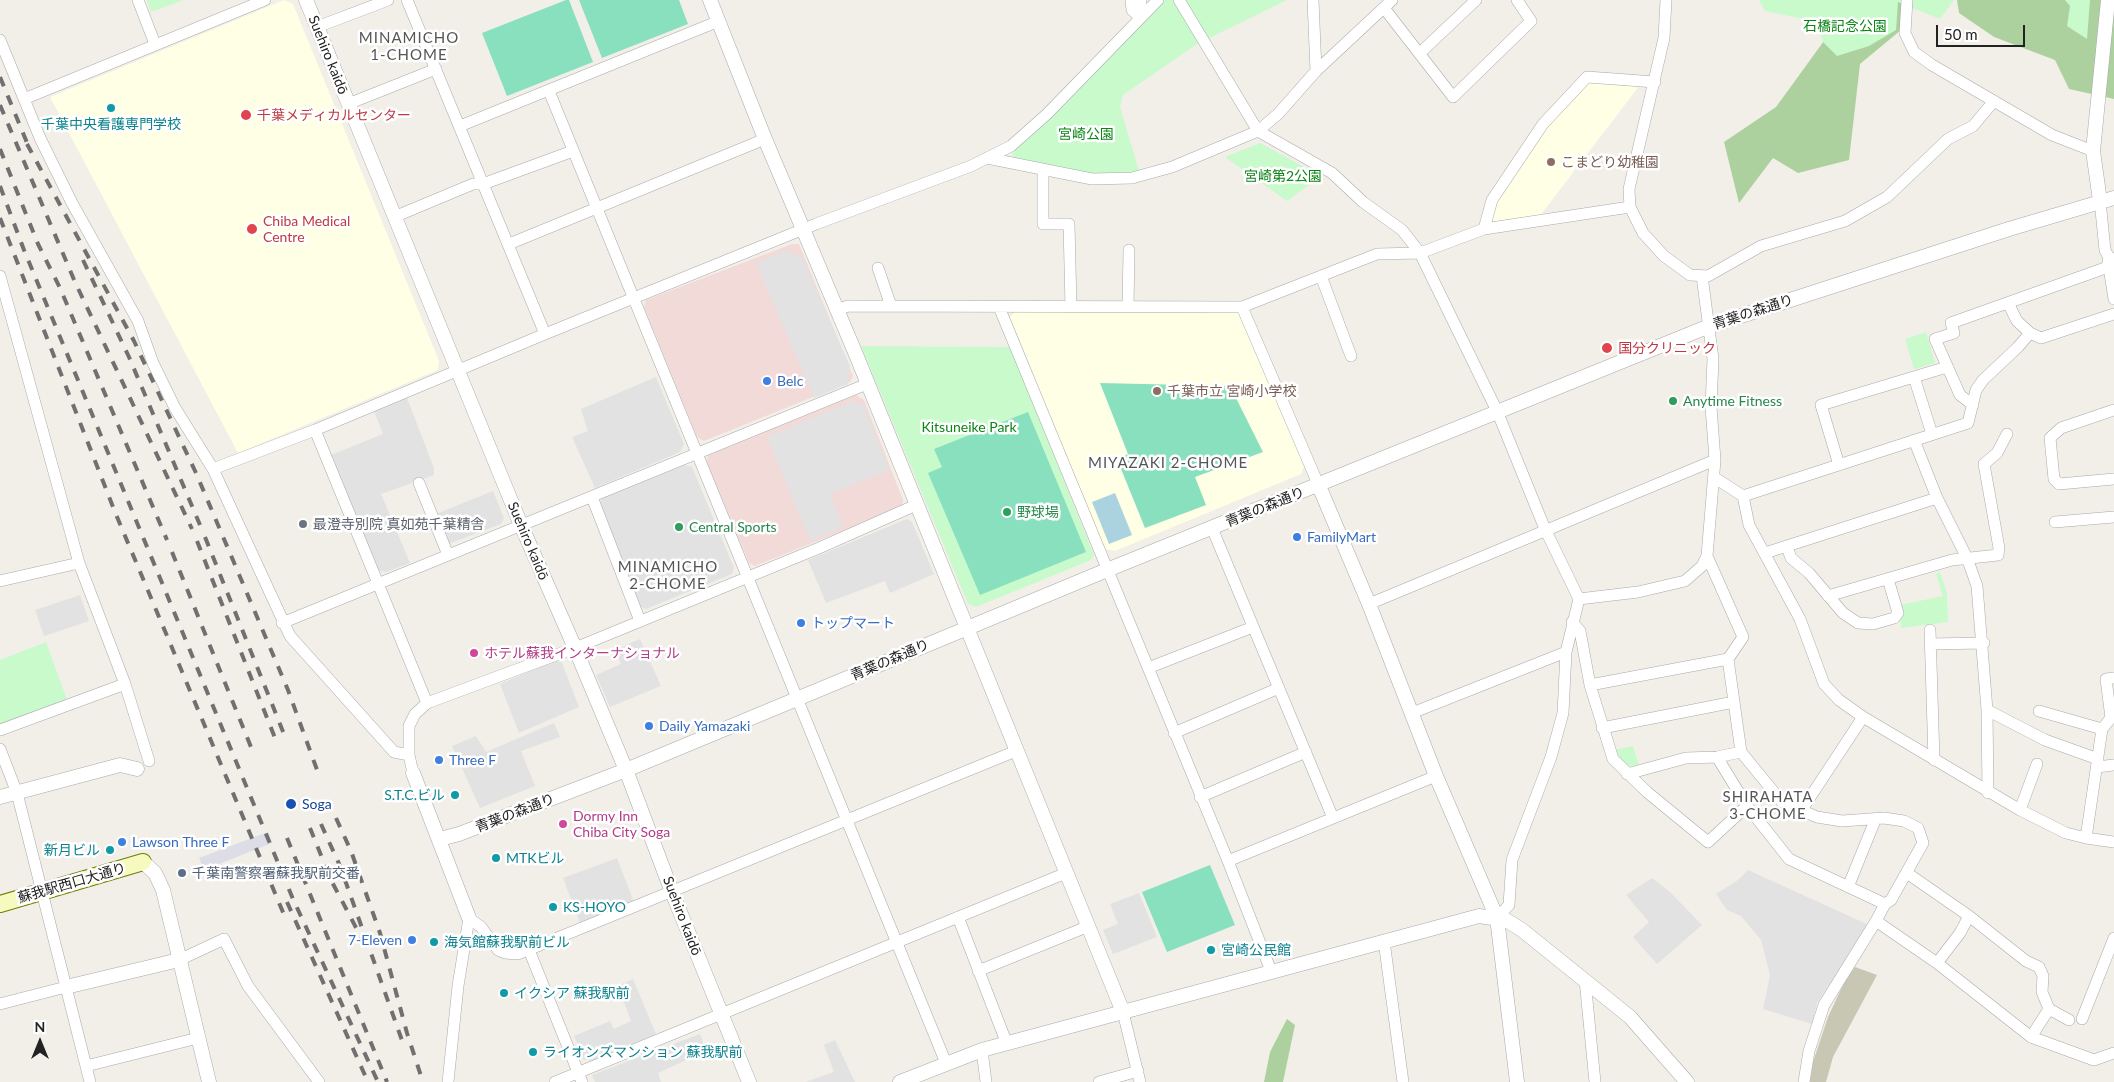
<!DOCTYPE html>
<meta charset="utf-8">
<style>
body{margin:0}
#map{position:relative;width:2114px;height:1082px;overflow:hidden;background:#f2efe9;font-family:Lato,sans-serif}
canvas{display:block}
.north{position:absolute;left:15px;top:1017px;width:50px;height:50px;-webkit-text-stroke:4px #fff;paint-order:stroke;rotate:0deg;font-size:14px;font-weight:700;line-height:20px;text-align:center;color:#222}
.north::after{content:'';display:block;margin:auto;width:18px;height:22px;background:#222;clip-path:polygon(50% 0,100% 100%,50% 72%,0 100%)}
.scale{position:absolute;left:1936px;top:25px;width:89px;height:22px;box-sizing:border-box;border:2px solid #222;border-top:0;padding-left:6px;font-size:15px;line-height:18px;white-space:nowrap;color:#222;-webkit-text-stroke:4px #fff;paint-order:stroke}
</style>
<div id="map">
<canvas width="2114" height="1082"></canvas>
<div class="north">N</div>
<div class="scale">50 m</div>
</div>
<script>
const g = document.querySelector('canvas').getContext('2d');
g.lineJoin = 'round';
function fillPath(path, color) {
  g.fillStyle = color;
  g.fill(path, 'evenodd');
}
function shape(rows) {
  const path = new Path2D();
  for (const r of rows) {
    path.moveTo(r[0], r[1]);
    for (let i = 2; i < r.length; i += 2) path.lineTo(r[i], r[i + 1]);
  }
  return path;
}
function stroke(path, color, width, dash) {
  g.strokeStyle = color;
  g.lineWidth = width;
  g.lineCap = dash ? 'butt' : 'round';
  g.setLineDash(dash || []);
  g.stroke(path);
}
function write(font, color, halo, rows, align = 'center') {
  g.font = font + ' Lato,"Noto Sans JP",sans-serif';
  g.lineWidth = 5;
  g.setLineDash([]);
  g.textBaseline = 'middle';
  g.strokeStyle = halo;
  g.fillStyle = color;
  for (const [text, x, y, turn = 0] of rows) {
    g.save();
    g.translate(x, y);
    g.rotate((+turn || 0) * Math.PI / 180);
    g.textAlign = isNaN(turn) ? turn : align;
    if (halo) g.strokeText(text, 0, 0);
    g.fillText(text, 0, 0);
    g.restore();
  }
}
const commercial = shape([
 [792,244,799,244,853,376,850,382,704,441,697,437,644,307,646,300],
 [856,395,864,400,903,500,902,507,755,566,749,563,706,461,709,455]
]);
const education = shape([
 [284,0,293,4,439,361,438,370,238,453,50,97],
 [1595,82,1640,85,1539,217,1494,222,1489,217,1499,195,1545,128,1588,83],
 [1015,312,1236,312,1243,315,1304,466,1301,474,1115,551,1105,549,1010,317]
]);
const construction = shape([
 [1855,967,1877,975,1833,1057,1826,1082,1810,1082,1813,1062,1828,1017,1844,983]
]);
const forest = shape([
 [1903,0,1901,30,1860,64,1849,160,1798,173,1773,158,1739,203,1724,142,1776,107,1837,23],
 [1957,0,2114,0,2114,99,2069,89,2055,60,1994,37,1959,13],
 [1287,1019,1295,1025,1283,1082,1264,1082,1270,1052]
]);
const park = shape([
 [147,0,184,0,151,12],
 [1164,0,1287,0,1197,44,1123,95,1120,107,1139,171,1089,176,1013,159,1012,151],
 [1759,0,1954,0,1940,19,1898,2,1896,30,1869,46,1837,56,1824,43,1813,21,1765,11],
 [2065,0,2090,0,2087,39,2067,26,2070,6],
 [1260,143,1321,176,1287,201,1225,157],
 [1926,332,1935,363,1914,369,1905,339],
 [861,346,1010,347,1094,555,1091,560,976,607,968,604],
 [1940,572,1947,593,1948,622,1901,628,1900,605,1943,596,1936,574],
 [46,642,67,700,0,724,0,660],
 [1633,746,1639,765,1625,766,1614,750]
]);
const pitch = shape([
 [566,0,569,0,593,62,507,96,482,33],
 [579,0,679,0,688,24,602,58],
 [1100,383,1230,386,1263,452,1195,477,1206,505,1145,528,1117,459,1128,454],
 [1028,412,1086,552,980,595,928,473,942,467,934,449],
 [1210,865,1235,925,1167,952,1142,892]
]);
const parking = shape([
 [786,251,802,257,850,366,848,384,814,398,756,263],
 [656,377,684,444,680,452,595,488,572,437,588,431,581,409],
 [407,398,434,468,434,475,381,494,410,563,386,572,377,570,331,455,383,434,374,411],
 [853,401,864,406,889,470,830,494,843,527,810,541,767,437],
 [685,465,692,467,734,568,732,574,646,609,638,605,598,508,602,498],
 [493,491,504,518,501,524,448,544,436,514],
 [907,519,912,522,934,574,890,593,885,581,826,603,808,560],
 [80,595,89,621,44,636,35,610],
 [640,639,661,686,610,707,596,675,621,664,615,650],
 [556,660,562,663,579,707,519,733,500,684],
 [554,723,560,737,521,751,535,786,480,808,452,746,476,736,486,752],
 [617,858,634,902,580,923,563,878],
 [1748,870,1869,925,1817,1003,1812,1024,1763,1009,1770,975,1761,940,1741,916,1727,910,1716,894,1738,880],
 [1652,878,1670,892,1702,925,1657,964,1633,937,1649,922,1626,895],
 [1139,893,1157,937,1113,954,1103,930,1118,924,1110,904],
 [633,979,656,1034,591,1061,583,1059,574,1036,610,1021,614,1029,631,1021,618,986],
 [700,1034,706,1051,658,1073,661,1082,595,1082,592,1075],
 [835,1040,855,1082,805,1082,834,1072,824,1045]
]);
const plaza = shape([
 [268,832,272,843,204,870,199,858]
]);
const water = shape([
 [1115,493,1132,535,1109,544,1092,502]
]);
const minor = shape([
 [138,0,155,44],
 [407,0,545,334],
 [1131,0,1132,10,1140,17],
 [1179,0,1258,131,1332,173,1363,202,1402,230,1420,253,1497,411,1545,529,1579,599,1566,652,1563,713,1551,757,1512,860,1509,905,1497,918],
 [1313,0,1316,71],
 [1666,0,1664,38,1629,189,1630,207,1643,233,1664,256,1690,275,1708,276,1761,246,1845,221,1887,197,1948,139,1973,126,1994,101],
 [1907,0,1905,33,1914,52,1932,65,2052,135,2093,151],
 [1384,8,1453,97,1531,21,1517,0],
 [1140,17,1141,0],
 [317,27,388,0],
 [0,40,40,138,72,203,138,321,153,363,175,408,213,469,290,636,394,752,409,755],
 [1420,53,1476,0],
 [549,91,946,1063],
 [24,99,265,0],
 [348,104,436,69],
 [460,126,719,21],
 [987,158,1092,179,1132,178,1172,167,1258,131,1278,114,1316,71,1392,0],
 [1043,169,1043,224,1069,224,1071,307],
 [2100,201,2105,250,2108,256,2114,260],
 [394,217,473,184,483,184,573,151],
 [1484,229,1492,200,1543,124,1587,77,1655,82],
 [509,244,765,139],
 [2108,261,2114,299],
 [878,268,891,306],
 [0,276,79,563,125,684,149,761],
 [1321,276,1351,356],
 [2008,303,2017,321,2030,333,2041,338,2114,314],
 [999,307,1228,861,1271,971],
 [1128,307,1129,250],
 [1242,307,1319,486],
 [837,310,848,306,1242,307,1377,254,1420,253,1484,229,1630,207],
 [1914,377,1932,434],
 [1973,405,1960,395,1935,339,1954,333,1951,323,2108,267],
 [2114,410,2061,428,2050,438,2054,479,2059,484,2114,479],
 [315,430,427,703],
 [1914,440,1937,498,1967,558,1977,586,1987,710,1988,793],
 [1839,465,1821,405,1947,367],
 [213,469,315,430,545,334,816,224,971,166,1011,146,1047,114,1158,0],
 [1715,478,1743,496,1749,525,1800,619,1824,684,1839,700,1863,717,2020,810,2066,833,2086,838,2114,842],
 [419,483,448,555],
 [1743,496,1968,423,1976,390,1983,380,2018,347,2030,333],
 [592,497,640,621],
 [2055,522,2114,517],
 [1212,528,1333,818],
 [1787,547,1791,558,1809,573,1843,613,1858,623,1873,624,1894,618,1898,613,1888,579],
 [1765,553,1937,498],
 [0,581,79,563],
 [1828,596,1952,560,1998,555,1999,548,1984,464,1997,453,2007,434],
 [1579,599,1638,592,1685,581,1702,566,1707,556],
 [1369,604,1715,460],
 [1572,622,1580,631,1590,685,1613,759,1647,792,1708,842,1747,806],
 [282,623,867,384],
 [1930,630,1934,760],
 [1930,644,1984,643],
 [1148,668,1253,627],
 [1590,685,1728,659,1743,637,1707,556,1715,460,1711,407,1713,359,1702,276],
 [1987,710,2045,740,2098,759],
 [2039,711,2102,729,2086,838],
 [1412,713,1566,652],
 [1602,728,1734,702],
 [2102,729,2111,718,2106,679,2114,678],
 [0,730,125,684],
 [1174,733,1279,688],
 [0,749,17,793,90,1082],
 [1717,757,1747,806,1789,859,1885,904,1891,900,1923,843,1918,828,1904,821,1884,818,1842,821,1817,817,1782,802,1741,752,1728,659],
 [2097,767,2114,765],
 [413,773,409,755,409,726,415,714,427,703,575,648,819,548,916,505],
 [1627,774,1686,758,1717,757,1741,752],
 [1200,797,1306,752],
 [2020,810,2037,764],
 [1801,811,1863,717],
 [1228,861,1436,776],
 [1907,873,1969,916,2026,961,2039,967,2043,976,2042,992,2049,1009,2069,1020],
 [1848,887,1876,818],
 [1885,904,1876,921,1937,963,2031,1037,2094,1060,2114,1053],
 [958,917,1007,1044],
 [1384,941,1403,1082],
 [529,950,582,1082],
 [179,960,224,939,248,986,319,1082],
 [1937,963,1960,933,1969,916],
 [978,971,1089,926],
 [1585,980,1595,1082],
 [0,1004,66,987],
 [1123,1012,1140,1082],
 [2082,1019,2114,938],
 [2031,1037,2049,1009],
 [982,1050,986,1082],
 [86,1066,198,1038],
 [448,1082,458,986,469,918,481,927,498,950,505,953,518,954,1016,751],
 [555,1082,1066,873],
 [1099,1082,1138,1071],
 [1804,1082,1809,1051,1824,1005,1876,921]
]);
const tertiary = shape([
 [306,0,521,525,575,648,626,770,672,892,749,1082],
 [710,0,765,139,857,357,1123,1012],
 [2100,201,2093,151,2108,0],
 [1319,486,1369,604,1436,776,1497,918,1517,1082],
 [413,773,469,918],
 [0,797,120,765,137,769],
 [440,839,459,834,626,770,1107,570,1707,327,2009,229,2114,198],
 [143,862,155,873,163,890,209,1082],
 [66,987,179,960],
 [900,1082,982,1050,1479,916,1506,920,1522,930,1630,1017,1687,1082]
]);
const secondary = shape([
 [0,904,143,862]
]);
const rail = shape([
 [0,77,30,150],
 [0,105,75,282,192,529],
 [27,144,134,341,196,473,288,690,320,778],
 [0,149,38,244,60,288,167,540],
 [0,186,24,250,293,899,378,1082],
 [0,218,115,512,285,917],
 [83,260,129,357,200,525],
 [205,537,286,739],
 [197,541,277,743],
 [172,552,253,752],
 [336,818,351,851,380,933,407,1033,423,1082],
 [321,824,340,866,404,1046],
 [310,828,331,880,362,939],
 [287,838,387,1082],
 [287,902,368,1082]
]);
const markers = [
 [111,108,5,"#0f9aa8"],
 [246,115,6,"#e0444e"],
 [1551,162,5,"#8d6e63"],
 [252,229,6,"#e0444e"],
 [1607,348,6,"#e0444e"],
 [767,381,5,"#3f7fe0"],
 [1157,391,5,"#8d6e63"],
 [1673,401,5,"#2e9e5b"],
 [1007,512,5,"#2e9e5b"],
 [303,524,5,"#6b7280"],
 [679,527,5,"#2e9e5b"],
 [1297,537,5,"#3f7fe0"],
 [801,623,5,"#3f7fe0"],
 [474,653,5,"#d1479c"],
 [649,726,5,"#3f7fe0"],
 [439,760,5,"#3f7fe0"],
 [455,795,5,"#0f9aa8"],
 [291,804,6,"#1a4fb4"],
 [563,824,5,"#d1479c"],
 [122,842,5,"#3f7fe0"],
 [110,850,5,"#0f9aa8"],
 [496,858,5,"#0f9aa8"],
 [182,873,5,"#5c6f8a"],
 [553,907,5,"#0f9aa8"],
 [412,940,5,"#3f7fe0"],
 [434,942,5,"#0f9aa8"],
 [1211,950,5,"#0f9aa8"],
 [504,993,5,"#0f9aa8"],
 [533,1052,5,"#0f9aa8"]
];
const parkNames = [
 ["石橋記念公園",1845,26],
 ["宮崎公園",1086,134],
 ["宮崎第2公園",1283,176],
 ["Kitsuneike Park",969,427]
];
const streetNames = [
 ["Suehiro kaidō",328,55,68],
 ["青葉の森通り",1753,312,-18],
 ["青葉の森通り",1265,507,-22],
 ["Suehiro kaidō",528,541,67],
 ["青葉の森通り",890,660,-23],
 ["青葉の森通り",515,813,-21],
 ["蘇我駅西口大通り",72,883,-16],
 ["Suehiro kaidō",682,916,69]
];
const healthNames = [
 ["千葉メディカルセンター",257,115],
 ["Chiba Medical",263,221],
 ["Centre",263,237],
 ["国分クリニック",1618,348]
];
const cultureNames = [
 ["千葉中央看護専門学校",111,124,"center"],
 ["S.T.C.ビル",445,795,"right"],
 ["新月ビル",100,850,"right"],
 ["MTKビル",506,858],
 ["KS-HOYO",563,907],
 ["海気館蘇我駅前ビル",444,942],
 ["宮崎公民館",1221,950],
 ["イクシア 蘇我駅前",514,993],
 ["ライオンズマンション 蘇我駅前",543,1052]
];
const educationNames = [
 ["こまどり幼稚園",1561,162],
 ["千葉市立 宮崎小学校",1167,391]
];
const shopNames = [
 ["Belc",777,381],
 ["FamilyMart",1307,537],
 ["トップマート",811,623],
 ["Daily Yamazaki",659,726],
 ["Three F",449,760],
 ["Lawson Three F",132,842],
 ["7-Eleven",402,940,"right"]
];
const leisureNames = [
 ["Anytime Fitness",1683,401],
 ["野球場",1017,512],
 ["Central Sports",689,527]
];
const worshipNames = [
 ["最澄寺別院 真如苑千葉精舎",313,524]
];
const hotelNames = [
 ["ホテル蘇我インターナショナル",484,653],
 ["Dormy Inn",573,816],
 ["Chiba City Soga",573,832]
];
const transitNames = [
 ["Soga",302,804]
];
const serviceNames = [
 ["千葉南警察署蘇我駅前交番",192,873]
];
const neighbourhoodNames = [
 ["MINAMICHO",409,38],
 ["1-CHOME",409,55],
 ["MIYAZAKI 2-CHOME",1168,463],
 ["MINAMICHO",668,567],
 ["2-CHOME",668,584],
 ["SHIRAHATA",1768,797],
 ["3-CHOME",1768,814]
];
fillPath(commercial, '#f2dad9');
fillPath(education, '#ffffe5');
fillPath(construction, '#c7c7b4');
fillPath(forest, '#add19e');
fillPath(park, '#c8facc');
fillPath(pitch, '#88e0be');
fillPath(parking, '#e2e2e2');
fillPath(plaza, '#dddde8');
fillPath(water, '#aad3df');
stroke(minor, '#a9a9a9', 12);
stroke(tertiary, '#a9a9a9', 15);
stroke(secondary, '#707d05', 18);
stroke(minor, '#fff', 11);
stroke(tertiary, '#fff', 14);
stroke(secondary, '#f7fabf', 16);
stroke(rail, '#707070', 4, [10, 10]);
for (const [x, y, r, color] of markers) {
  const dot = new Path2D();
  dot.arc(x, y, r, 0, 2 * Math.PI);
  g.fillStyle = color;
  g.fill(dot);
  stroke(dot, '#fff', 2);
}
write('14px', '#0c8416', '#fff', parkNames);
write('14px', '#222', '#fff', streetNames);
write('14px', '#be3a42', '#fff', healthNames, 'left');
write('14px', '#0d838f', '#fff', cultureNames, 'left');
write('14px', '#785e54', '#fff', educationNames, 'left');
write('14px', '#366cbe', '#fff', shopNames, 'left');
write('14px', '#27864d', '#fff', leisureNames, 'left');
write('14px', '#5b616d', '#fff', worshipNames, 'left');
write('14px', '#b23c85', '#fff', hotelNames, 'left');
write('14px', '#164399', '#fff', transitNames, 'left');
write('14px', '#4e5e75', '#fff', serviceNames, 'left');
g.letterSpacing = '1px';
write('15px', '#555', '#fff', neighbourhoodNames);
g.letterSpacing = '0px';
</script>
